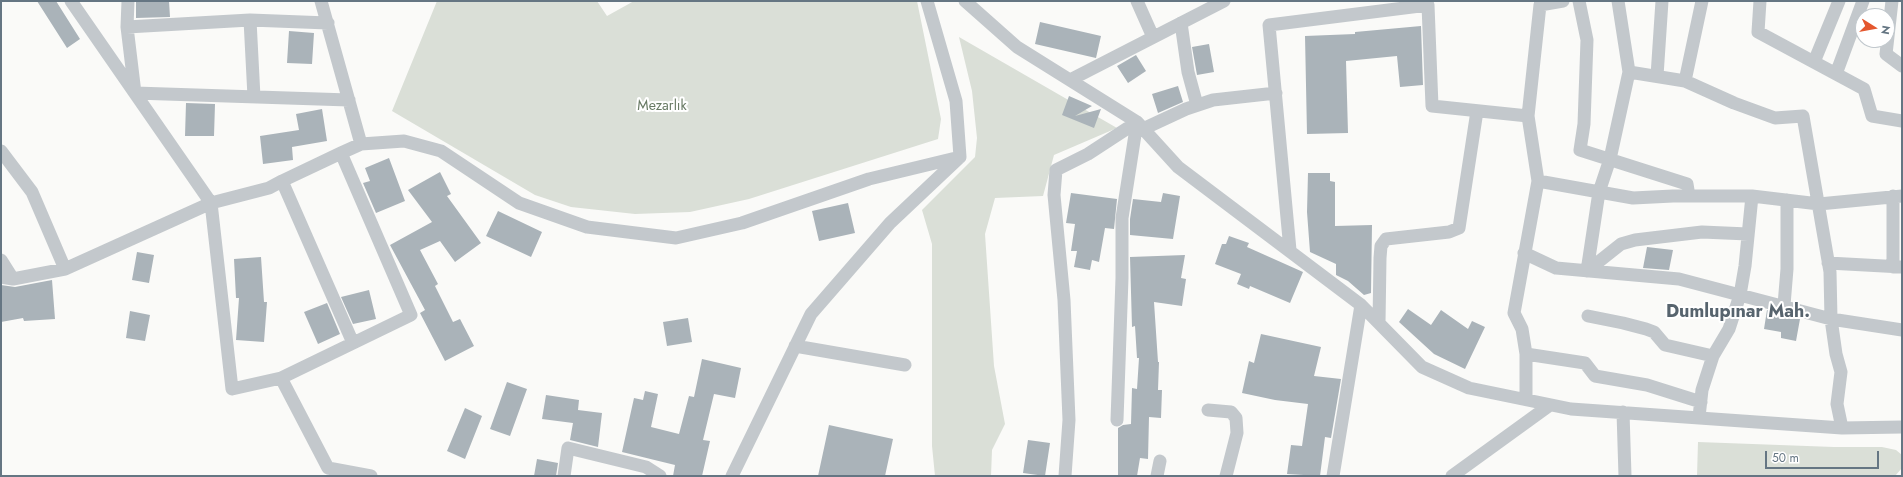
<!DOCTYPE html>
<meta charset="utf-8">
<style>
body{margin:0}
#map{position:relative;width:1903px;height:477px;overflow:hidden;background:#fafaf8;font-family:Jost,sans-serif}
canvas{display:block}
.frame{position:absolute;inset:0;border:2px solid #657683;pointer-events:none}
.north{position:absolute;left:1855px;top:8px;width:40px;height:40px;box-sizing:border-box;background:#fff;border:1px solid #c1c8cd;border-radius:50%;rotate:101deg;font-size:11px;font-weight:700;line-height:16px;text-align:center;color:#657683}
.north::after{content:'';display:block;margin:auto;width:14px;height:18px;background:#e4572e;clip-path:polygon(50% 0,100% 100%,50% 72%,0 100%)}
.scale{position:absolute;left:1765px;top:451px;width:114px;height:18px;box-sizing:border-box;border:2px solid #657683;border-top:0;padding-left:5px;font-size:12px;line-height:14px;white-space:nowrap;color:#657683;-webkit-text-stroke:3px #fff;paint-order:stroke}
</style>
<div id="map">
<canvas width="1903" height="477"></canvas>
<div class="frame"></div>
<div class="north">N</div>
<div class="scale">50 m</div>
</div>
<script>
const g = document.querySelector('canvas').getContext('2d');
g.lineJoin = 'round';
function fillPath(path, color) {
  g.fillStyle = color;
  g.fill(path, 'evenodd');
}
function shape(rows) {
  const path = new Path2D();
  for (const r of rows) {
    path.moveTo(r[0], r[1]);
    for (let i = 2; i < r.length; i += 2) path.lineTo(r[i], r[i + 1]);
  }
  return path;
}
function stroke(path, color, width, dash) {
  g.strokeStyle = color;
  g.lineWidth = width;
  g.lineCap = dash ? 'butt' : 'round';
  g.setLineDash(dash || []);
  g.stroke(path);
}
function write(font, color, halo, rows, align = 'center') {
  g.font = font + ' Jost,sans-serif';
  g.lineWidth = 4;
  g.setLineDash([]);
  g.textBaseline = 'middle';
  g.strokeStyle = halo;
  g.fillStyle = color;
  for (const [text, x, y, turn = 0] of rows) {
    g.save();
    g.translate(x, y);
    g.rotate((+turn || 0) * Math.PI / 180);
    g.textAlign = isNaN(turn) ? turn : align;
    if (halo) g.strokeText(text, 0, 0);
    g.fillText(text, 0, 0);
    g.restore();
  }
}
const green = shape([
 [437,1,597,1,607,16,634,1,917,1,941,119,938,139,749,199,690,212,635,214,571,207,535,195,392,111],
 [959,37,1117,128,1054,155,1043,196,995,198,985,234,994,366,1005,424,992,450,991,476,935,476,932,446,932,244,922,210,975,157,977,138,972,91],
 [1698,442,1834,447,1882,447,1896,450,1902,455,1902,468,1895,476,1697,476]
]);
const building = shape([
 [37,1,56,1,80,39,67,48],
 [136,1,169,1,170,17,136,18],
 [1040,22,1101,36,1096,58,1035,44],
 [1421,26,1423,85,1400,87,1397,56,1346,61,1348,133,1307,134,1305,36,1355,34,1355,32],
 [289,31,314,33,312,64,287,63],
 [1209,44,1214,72,1197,75,1192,47],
 [1136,55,1146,71,1128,83,1117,66],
 [1178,86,1183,102,1158,113,1152,94],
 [1069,96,1092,106,1075,116,1101,109,1094,128,1062,115],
 [186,103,215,104,214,136,185,136],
 [322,109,327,141,292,147,293,160,263,164,260,136,299,130,296,114],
 [389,158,405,201,376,213,363,183,370,181,365,168],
 [440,172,451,194,447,196,481,243,455,262,440,241,420,250,438,284,435,286,453,322,460,319,474,346,445,361,420,313,425,310,390,245,432,222,408,190],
 [1308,173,1330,173,1330,181,1335,182,1335,226,1372,225,1371,293,1364,295,1348,281,1336,275,1336,264,1310,252,1307,212],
 [1071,193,1117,199,1114,229,1105,228,1099,262,1092,260,1090,270,1074,267,1077,251,1071,251,1075,224,1066,223],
 [1163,193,1180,196,1173,239,1130,235,1130,219,1133,199,1161,202],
 [848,203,855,233,819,241,812,211],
 [498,211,542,232,531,257,486,236],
 [1229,236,1249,243,1247,247,1303,272,1290,303,1250,286,1249,289,1237,284,1241,274,1215,264,1222,244,1226,244],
 [1647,247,1673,250,1669,270,1643,268],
 [137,252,154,255,149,283,132,280],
 [1185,255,1181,278,1186,279,1182,306,1154,302,1158,362,1159,362,1158,390,1162,390,1161,418,1149,417,1148,459,1140,458,1137,476,1118,476,1118,428,1123,425,1131,424,1132,388,1137,389,1139,358,1137,358,1135,326,1132,327,1130,257],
 [261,257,264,302,267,302,264,342,236,340,239,298,236,298,234,259],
 [52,280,55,319,24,321,23,318,1,322,1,285,15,287],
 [369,290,376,319,353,324,341,297],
 [327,303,340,334,318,344,304,312],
 [1408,309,1431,325,1441,310,1468,329,1472,321,1485,327,1465,369,1434,354,1399,322],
 [1767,310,1800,319,1796,341,1781,338,1781,332,1764,329],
 [130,311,150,315,145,341,126,338],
 [688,318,692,342,667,346,663,322],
 [1261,334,1321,347,1314,376,1341,379,1331,438,1325,437,1320,476,1287,474,1291,445,1302,446,1308,404,1275,400,1242,393,1249,361,1254,363],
 [702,359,741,368,735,398,714,394,703,440,710,441,702,476,673,476,675,465,622,452,634,398,643,400,645,391,658,394,651,427,679,434,689,396,694,397],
 [507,382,527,389,510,436,490,429],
 [546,395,579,400,578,410,602,413,598,447,570,440,573,423,542,419],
 [465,408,482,416,465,459,447,451],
 [829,425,893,439,885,476,818,476],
 [1028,440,1050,443,1045,476,1023,473],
 [537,459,558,463,556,476,534,476]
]);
const street = shape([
 [128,1,127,27,135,93,349,100],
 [321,1,361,144,341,153,282,181,269,188,211,203,232,389,281,378,411,315,341,153],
 [965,1,1017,47,1137,122,1178,167,1361,305,1422,367,1469,388,1571,409,1842,428,1902,427],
 [1137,1,1153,37],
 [1579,1,1587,40,1584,124,1580,150,1687,184,1689,196],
 [1760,1,1758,32,1864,89,1872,116,1902,121],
 [1892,1,1886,54,1902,66],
 [250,20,254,97],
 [1181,23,1188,72,1197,105],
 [127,27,250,20,328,23],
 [1814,62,1839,1],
 [1629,72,1685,81,1734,103,1775,118,1803,116,1830,272,1831,319,1836,354,1841,372,1837,404,1842,428],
 [1836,74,1863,1],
 [1657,76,1662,1],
 [1070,80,1224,1],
 [1685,81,1702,1],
 [1143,129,1186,109,1213,100,1276,93],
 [361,144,404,141,441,151,519,203,587,227,676,238,742,223,869,179,960,157],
 [1,151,32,192,65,269],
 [282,181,353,343],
 [1538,181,1633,198,1673,196,1752,196,1819,204,1902,196],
 [1290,250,1269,25,1428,5,1432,106,1528,116],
 [1524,253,1556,268,1679,279,1831,319,1902,330],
 [1,260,13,279],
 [1828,263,1902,267],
 [1893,267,1893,196],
 [1587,271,1599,192,1610,159,1629,72,1618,1],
 [1587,271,1621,244,1635,240,1702,232,1748,234],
 [1,277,13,279,65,269,211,203,71,1],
 [1784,305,1787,269,1787,200],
 [1588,316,1623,323,1646,329,1654,332,1665,345,1713,356],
 [1379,323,1380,258,1381,246,1386,239,1449,232,1459,228,1477,111],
 [795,346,905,365],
 [1526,354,1585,363,1595,376,1647,385,1701,402],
 [281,378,328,468,371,476],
 [1526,399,1526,354,1522,329,1514,313,1538,181,1528,116,1540,5,1563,1],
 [1208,410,1231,412,1236,418,1237,433,1226,476],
 [1623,412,1625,476],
 [1699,417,1702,390,1713,356,1729,329,1740,295,1745,266,1752,196],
 [1117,420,1122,278,1122,218,1137,122],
 [564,476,568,448,646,467,660,476],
 [732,476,811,314,890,223,960,157,956,101,927,1],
 [1065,476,1069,420,1064,300,1054,195,1056,170,1088,154,1137,122],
 [1157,476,1160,461],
 [1333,476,1361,305],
 [1452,476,1550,405]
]);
const parkNames = [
 ["Mezarlık",662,107]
];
const districtNames = [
 ["Dumlupınar Mah.",1738,313]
];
fillPath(green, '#dadfd7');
fillPath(building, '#aab3b9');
stroke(street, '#c3c8cc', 13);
write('14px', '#687a64', '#fff', parkNames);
write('bold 18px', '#57646e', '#fff', districtNames);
</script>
